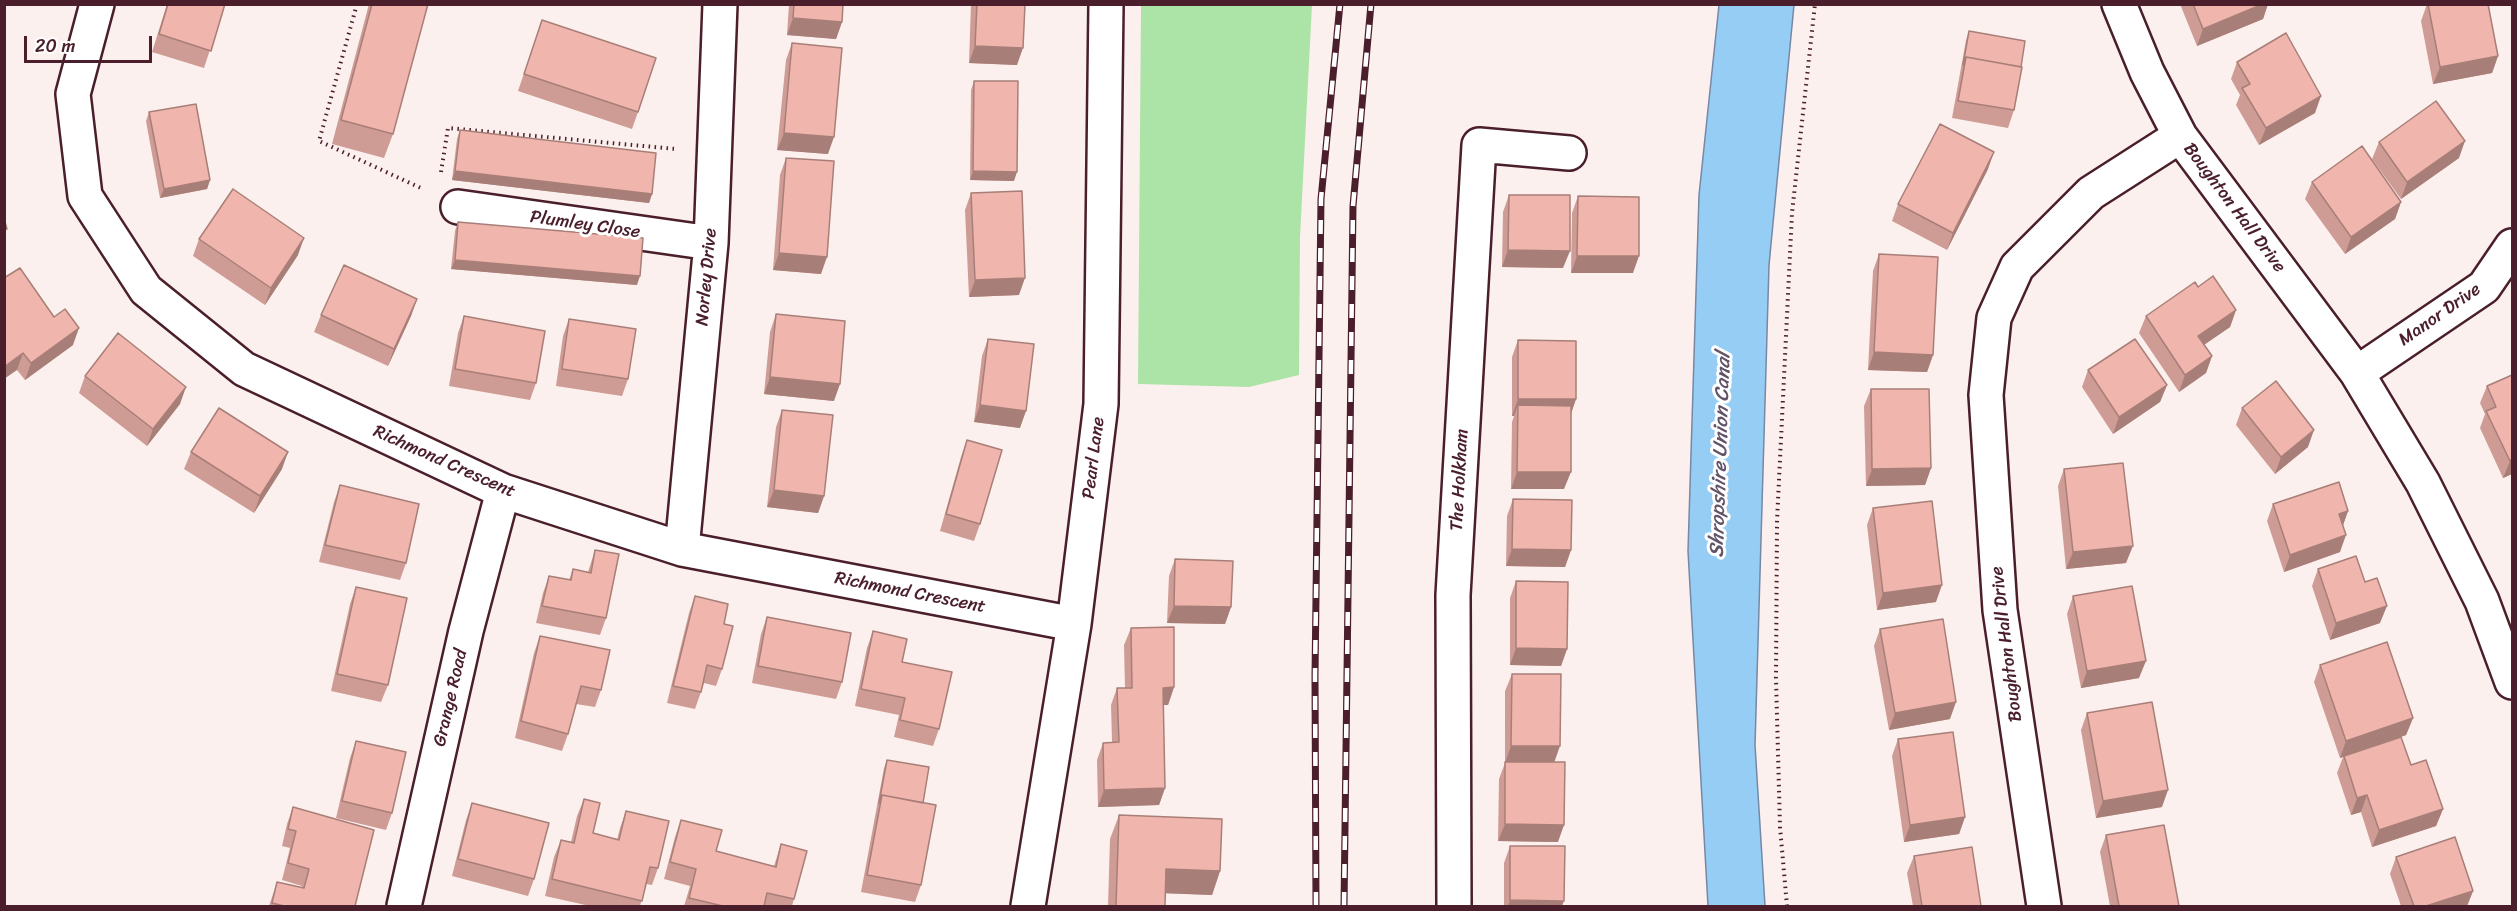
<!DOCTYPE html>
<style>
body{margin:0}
#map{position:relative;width:2517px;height:911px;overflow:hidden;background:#fcf0ee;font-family:Sriracha,sans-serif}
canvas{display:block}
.frame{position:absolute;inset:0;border:6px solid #4a1f2b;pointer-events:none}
.scale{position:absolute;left:24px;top:36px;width:128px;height:27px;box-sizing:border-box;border:3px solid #4a1f2b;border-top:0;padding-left:8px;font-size:18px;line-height:21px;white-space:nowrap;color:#4a1f2b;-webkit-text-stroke:4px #fff;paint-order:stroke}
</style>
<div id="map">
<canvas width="2517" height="911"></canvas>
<div class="frame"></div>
<div class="scale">20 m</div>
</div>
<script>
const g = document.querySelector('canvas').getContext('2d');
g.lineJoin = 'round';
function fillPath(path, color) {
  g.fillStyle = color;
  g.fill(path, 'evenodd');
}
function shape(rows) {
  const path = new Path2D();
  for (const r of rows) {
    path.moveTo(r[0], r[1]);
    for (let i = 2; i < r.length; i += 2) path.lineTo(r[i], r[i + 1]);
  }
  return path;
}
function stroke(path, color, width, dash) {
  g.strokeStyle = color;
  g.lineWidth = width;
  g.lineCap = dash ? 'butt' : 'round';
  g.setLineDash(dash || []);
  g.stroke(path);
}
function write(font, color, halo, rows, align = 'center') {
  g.font = font + ' Sriracha,sans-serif';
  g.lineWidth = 6;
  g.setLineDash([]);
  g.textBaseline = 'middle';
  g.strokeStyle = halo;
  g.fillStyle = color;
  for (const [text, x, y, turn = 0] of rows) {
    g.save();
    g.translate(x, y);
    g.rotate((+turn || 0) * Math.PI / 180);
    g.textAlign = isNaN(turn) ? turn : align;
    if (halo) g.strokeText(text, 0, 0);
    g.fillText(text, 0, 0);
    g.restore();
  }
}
const green = shape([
 [1141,5,1312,5,1300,237,1299,375,1249,387,1138,384]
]);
const water = shape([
 [1719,5,1794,5,1769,265,1755,745,1765,906,1708,906,1688,551,1699,195,1719,5]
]);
const path = shape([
 [357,4,319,141,423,189],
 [441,172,448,128,676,149],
 [1787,906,1780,827,1776,678,1777,521,1792,213,1815,4]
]);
const street = shape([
 [97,4,73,94,85,196,146,290,244,369,503,491,682,549,1074,624],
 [2119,4,2147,72,2180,136],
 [458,207,711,243],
 [2357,373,2484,287,2512,246],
 [682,549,711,243,720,4],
 [404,906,466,631,503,491],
 [1028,906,1074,624,1101,404,1106,4],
 [1454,906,1453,595,1479,145,1569,153],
 [2044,906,2000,610,1986,395,1994,318,2017,267,2091,193,2180,136,2357,373,2423,483,2482,601,2512,682]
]);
const rail = shape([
 [1316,906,1315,676,1321,199,1340,4],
 [1344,906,1353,206,1371,4]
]);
const wall = shape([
 [167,4,225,4,204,68,152,52],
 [369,4,428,4,393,134,384,158,332,144],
 [789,4,843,4,842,22,836,39,787,35],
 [971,4,1025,4,1017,65,969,63],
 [2180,4,2268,4,2263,19,2197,46],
 [2427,4,2498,56,2492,73,2433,84,2421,21],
 [542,20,638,112,632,129,518,91],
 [1969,31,2014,110,2008,128,1952,118,1966,40],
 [792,43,828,154,777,150,786,60],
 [2237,62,2315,113,2259,145,2236,105,2240,95,2231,79],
 [974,81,1014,181,970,180,971,90],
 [149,112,210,180,207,189,160,198,146,121],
 [460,130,652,194,649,203,452,180,457,139],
 [2379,142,2459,158,2401,199,2372,159],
 [786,158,821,274,773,270,780,175],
 [1988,169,1947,250,1892,221,1898,204],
 [2312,182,2401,202,2395,219,2345,254,2305,199],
 [971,193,1019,295,969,297,965,210],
 [1509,195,1563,268,1502,267,1503,212],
 [1578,196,1633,273,1571,273,1572,213],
 [458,222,637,285,451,269,455,231],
 [199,239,298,255,265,305,193,256],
 [1879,254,1933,355,1927,372,1868,370,1873,271],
 [4,278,73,345,25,380,17,370],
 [2198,287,2236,310,2230,327,2204,345,2212,356,2206,373,2179,392,2139,333,2146,316],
 [417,299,411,316,388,366,314,332,321,315],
 [776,314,834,401,764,394,770,332],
 [464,316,536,383,530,400,449,386,458,333],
 [569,319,628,379,622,396,556,386,563,336],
 [988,339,1020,428,974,422,982,356],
 [1518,340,1576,399,1571,414,1564,489,1511,489,1512,422,1514,416,1512,416,1512,357],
 [2088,370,2167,385,2160,402,2113,434,2082,387],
 [2512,375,2512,474,2503,478,2480,428,2485,414,2480,403,2487,386],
 [85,376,180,404,147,446,79,393],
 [1871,389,1931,468,1925,485,1866,486,1864,406],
 [2242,408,2308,447,2275,474,2236,425],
 [782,410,824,496,818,513,767,507,776,427],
 [967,440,980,524,974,541,940,531,961,457],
 [191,452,282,469,254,513,184,469],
 [2064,469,2126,563,2066,569,2058,486],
 [340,485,406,563,400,580,319,562,334,502],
 [1513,499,1571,550,1565,567,1506,566,1507,516],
 [2273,504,2348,511,2343,525,2340,552,2284,572,2267,521],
 [1873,508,1936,602,1877,610,1867,525],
 [595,550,606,618,600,635,536,623,543,593,549,576,569,580,573,569,588,572],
 [1175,559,1231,607,1225,624,1167,623,1169,576],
 [2318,569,2380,623,2330,640,2312,586],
 [1516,581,1567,649,1561,666,1510,665,1510,598],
 [356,587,388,685,381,702,331,691,350,604],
 [695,596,724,624,722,669,716,686,704,683,701,692,695,709,667,703,689,613],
 [2073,596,2139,678,2081,688,2067,614],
 [767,617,842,682,836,699,752,683,761,634],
 [1131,628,1174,687,1168,705,1163,705,1165,788,1159,805,1098,807,1097,760,1103,743,1112,742,1111,705,1117,688,1125,688,1124,645],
 [1880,629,1950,719,1889,730,1874,646],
 [873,631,902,662,939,729,933,746,894,737,899,715,855,706,867,648],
 [540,636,601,690,595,707,576,704,568,734,562,751,515,738,534,653],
 [2320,665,2413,718,2406,735,2401,737,2411,765,2443,809,2436,826,2372,847,2361,812,2351,815,2337,773,2343,757,2340,758,2314,682],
 [1512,674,1554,762,1558,842,1498,841,1499,779,1505,763,1505,691],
 [2087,713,2162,807,2096,818,2081,730],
 [1898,739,1965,817,1959,834,1904,842,1892,756],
 [356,741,392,813,386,830,336,818,350,758],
 [887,760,923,803,921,885,915,902,861,892,884,768],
 [584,799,593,833,617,840,620,828,626,811,658,868,652,885,646,884,640,906,590,906,545,896,554,857,561,840,571,842,577,816],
 [472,803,534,879,528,896,452,876,466,820],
 [293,807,355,906,269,906,277,882,302,888,302,886,282,880,290,848,282,846,287,824],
 [1119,815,1220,871,1212,895,1165,893,1165,906,1108,906,1110,839],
 [681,820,716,851,774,866,781,844,794,899,792,906,684,906,690,886,664,879,675,837],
 [2106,835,2179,906,2110,906,2100,852],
 [1510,846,1562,906,1504,906,1504,863],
 [1914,856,1981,906,1913,906,1907,873],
 [2396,857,2473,891,2467,906,2401,906,2390,874]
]);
const shadedWall = shape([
 [2263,4,2268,4,2263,19,2197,46,2203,29],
 [793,18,842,22,836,39,787,35],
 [975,46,1023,48,1017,65,969,63],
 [2498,56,2492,73,2433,84,2440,67],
 [2321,96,2315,113,2259,145,2266,128],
 [784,133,834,137,828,154,777,150],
 [2465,141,2459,158,2401,199,2407,182],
 [1994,152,1988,169,1947,250,1953,233],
 [455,171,652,194,649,203,452,180],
 [973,171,1017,172,1014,181,970,180],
 [210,180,207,189,160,198,164,189],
 [2401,202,2395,219,2345,254,2351,237],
 [304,238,298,255,265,305,271,288],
 [1508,250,1570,251,1563,268,1502,267],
 [779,253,827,257,821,274,773,270],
 [1577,256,1639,256,1633,273,1571,273],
 [455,260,640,276,637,285,451,269],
 [1025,278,1019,295,969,297,975,280],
 [417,299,411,316,388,366,394,349],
 [2236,310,2230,327,2192,353,2198,336],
 [79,328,73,345,25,380,31,363],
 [1874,352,1933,355,1927,372,1868,370],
 [23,353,17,370,4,379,4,367],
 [2212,356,2206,373,2179,392,2185,375],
 [770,377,840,384,834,401,764,394],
 [2167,385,2160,402,2113,434,2119,417],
 [186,387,180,404,147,446,153,429],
 [1518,399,1576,399,1570,416,1518,405,1514,416,1512,416],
 [980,405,1026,411,1020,428,974,422],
 [2314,430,2308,447,2275,474,2281,457],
 [288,452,282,469,254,513,260,496],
 [2512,459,2512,474,2503,478,2510,461],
 [1931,468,1925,485,1866,486,1872,469],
 [1517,472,1571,472,1564,489,1511,489],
 [774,490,824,496,818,513,767,507],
 [2348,511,2342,528,2339,514],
 [2346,535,2340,552,2284,572,2290,555],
 [2133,546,2126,563,2066,569,2073,552],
 [1512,549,1571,550,1565,567,1506,566],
 [1942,585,1936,602,1877,610,1883,593],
 [1174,606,1231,607,1225,624,1167,623],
 [2387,606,2380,623,2330,640,2336,623],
 [1516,648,1567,649,1561,666,1510,665],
 [2146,661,2139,678,2081,688,2087,671],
 [1174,687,1168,705,1157,705,1163,688],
 [1956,702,1950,719,1889,730,1895,713],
 [2413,718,2406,735,2340,758,2346,741],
 [1511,746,1560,746,1554,763,1505,763],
 [1165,788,1159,805,1098,807,1104,790],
 [2168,790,2162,807,2096,818,2103,801],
 [2367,795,2361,812,2351,815,2357,798],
 [2443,809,2436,826,2372,847,2379,830],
 [1965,817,1959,834,1904,842,1910,825],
 [1505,824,1564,825,1558,842,1498,841],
 [1166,869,1220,871,1212,895,1157,893],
 [2473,891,2467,906,2426,906],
 [1510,900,1564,901,1562,906,1508,906]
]);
const building = shape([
 [168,4,225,4,211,51,159,34,168,4],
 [372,4,428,4,393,134,341,120,372,4],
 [794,4,843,4,842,22,793,18,794,4],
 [977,4,1025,4,1023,48,975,46,977,4],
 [2193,4,2263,4,2203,29,2193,4],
 [2428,4,2488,4,2498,56,2440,67,2428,4],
 [542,20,656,58,638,112,524,74,542,20],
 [1969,31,2025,41,2021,67,1966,57,1963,65,1969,31],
 [2286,33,2321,96,2266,128,2242,88,2250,84,2237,62,2286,33],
 [792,43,842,48,834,137,784,133,792,43],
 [1966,57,2022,67,2014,110,1958,101,1966,57],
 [974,81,1018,81,1017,172,973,171,974,81],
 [2436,101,2465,141,2407,182,2379,142,2436,101],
 [196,104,210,180,164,189,149,112,196,104],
 [1940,124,1994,152,1953,233,1898,204,1940,124],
 [460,130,656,153,652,194,455,171,460,130],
 [2362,146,2401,202,2351,237,2312,182,2362,146],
 [786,158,834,161,827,257,779,253,786,158],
 [233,189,304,238,271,288,199,239,233,189],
 [1022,191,1025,278,975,280,971,193,1022,191],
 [1509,195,1570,195,1570,251,1508,250,1509,195],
 [1578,196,1639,197,1639,256,1577,256,1578,196],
 [4,218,7,229,4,230,4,218],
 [458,222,643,238,640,276,455,260,458,222],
 [1879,254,1938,257,1933,355,1874,352,1879,254],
 [344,265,417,299,394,349,321,315,344,265],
 [20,268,54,317,65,309,79,328,31,363,23,353,4,367,4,278,20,268],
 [2213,276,2236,310,2198,336,2212,356,2185,375,2146,316,2195,282,2198,287,2213,276],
 [776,314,845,321,840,384,770,377,776,314],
 [464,316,545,331,536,383,455,369,464,316],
 [569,319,636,329,628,379,562,369,569,319],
 [118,333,186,387,153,429,85,376,118,333],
 [988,339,1034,344,1026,411,980,405,988,339],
 [2135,339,2167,385,2119,417,2088,370,2135,339],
 [1518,340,1576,341,1576,399,1518,399,1518,340],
 [2512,375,2512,459,2510,461,2486,411,2496,407,2487,386,2512,375],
 [2276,381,2314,430,2281,457,2242,408,2276,381],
 [1871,389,1929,389,1931,468,1872,469,1871,389],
 [1518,405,1571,406,1571,472,1517,472,1518,405],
 [219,408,288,452,260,496,191,452,219,408],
 [782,410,833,415,824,496,774,490,782,410],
 [967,440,1002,450,980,524,946,514,967,440],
 [2123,463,2133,546,2073,552,2064,469,2123,463],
 [2339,482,2348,511,2339,514,2346,535,2290,555,2273,504,2339,482],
 [340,485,419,504,406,563,325,545,340,485],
 [1513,499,1572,500,1571,550,1512,549,1513,499],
 [1932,501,1942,585,1883,593,1873,508,1932,501],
 [595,550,619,554,606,618,542,606,549,576,571,580,573,569,591,573,595,550],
 [2356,556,2365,582,2377,578,2387,606,2336,623,2318,569,2356,556],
 [1175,559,1233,561,1231,607,1174,606,1175,559],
 [1516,581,1568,582,1567,649,1516,648,1516,581],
 [2132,586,2146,661,2087,671,2073,596,2132,586],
 [356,587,407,598,388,685,337,674,356,587],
 [695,596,728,604,724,624,733,626,722,669,707,665,701,692,673,686,695,596],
 [767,617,851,633,842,682,758,666,767,617],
 [1943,619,1956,702,1895,713,1880,629,1943,619],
 [1174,627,1174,687,1163,688,1165,788,1104,790,1103,743,1119,742,1117,688,1132,688,1131,628,1174,627],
 [873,631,907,639,902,662,952,672,939,729,900,720,905,698,861,689,873,631],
 [540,636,610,650,601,690,581,686,568,734,521,721,540,636],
 [2387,642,2413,718,2346,741,2320,665,2387,642],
 [1512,674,1561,674,1560,746,1511,746,1512,674],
 [2152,702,2168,790,2103,801,2087,713,2152,702],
 [1953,732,1965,817,1910,825,1898,739,1953,732],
 [2401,737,2411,765,2426,760,2443,809,2379,830,2367,795,2357,798,2344,756,2401,737],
 [356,741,406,752,392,813,342,801,356,741],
 [887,760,929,767,923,803,882,795,879,803,887,760],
 [1505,762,1565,762,1564,825,1505,824,1505,762],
 [882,795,936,805,921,885,867,875,882,795],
 [584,799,600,803,593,833,619,840,626,811,669,821,658,868,650,867,642,901,552,879,561,840,574,843,584,799],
 [472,803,549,823,534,879,458,859,472,803],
 [293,807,374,830,355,906,284,906,272,903,277,882,304,888,309,869,288,863,296,831,288,829,293,807],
 [1119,815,1222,819,1220,871,1166,869,1165,906,1116,906,1119,815],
 [681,820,722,830,716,851,776,867,781,844,807,851,794,899,767,893,764,906,723,906,689,898,696,869,670,862,681,820],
 [2164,825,2179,906,2119,906,2106,835,2164,825],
 [2455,837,2473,891,2426,906,2414,906,2396,857,2455,837],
 [1510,846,1565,846,1564,901,1510,900,1510,846],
 [1972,847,1981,906,1922,906,1914,856,1972,847]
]);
const streetNames = [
 ["Boughton Hall Drive",2234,208,53],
 ["Plumley Close",585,225,8],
 ["Norley Drive",707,277,-85],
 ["Manor Drive",2440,315,-35],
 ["Pearl Lane",1094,458,-83],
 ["Richmond Crescent",444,462,24],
 ["The Holkham",1460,480,-87],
 ["Richmond Crescent",910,593,11],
 ["Boughton Hall Drive",2007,644,-97],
 ["Grange Road",451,698,-77]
];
const waterNames = [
 ["Shropshire Union Canal",1721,455,-88]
];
fillPath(green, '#ace3a7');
fillPath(water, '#96cdf5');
stroke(water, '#7887a4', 1.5);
stroke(street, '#4a1f2b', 38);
stroke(path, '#4a1f2b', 4, [1.5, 4.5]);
stroke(street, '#fff', 33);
stroke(rail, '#4a1f2b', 7);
stroke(rail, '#fff', 4.5, [14]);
fillPath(wall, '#ce9c94');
fillPath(shadedWall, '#a87f78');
fillPath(building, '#f0b5ac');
stroke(building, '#a87f78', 1.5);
write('18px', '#4a1f2b', '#fff', streetNames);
write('italic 20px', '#615368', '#fff', waterNames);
</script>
